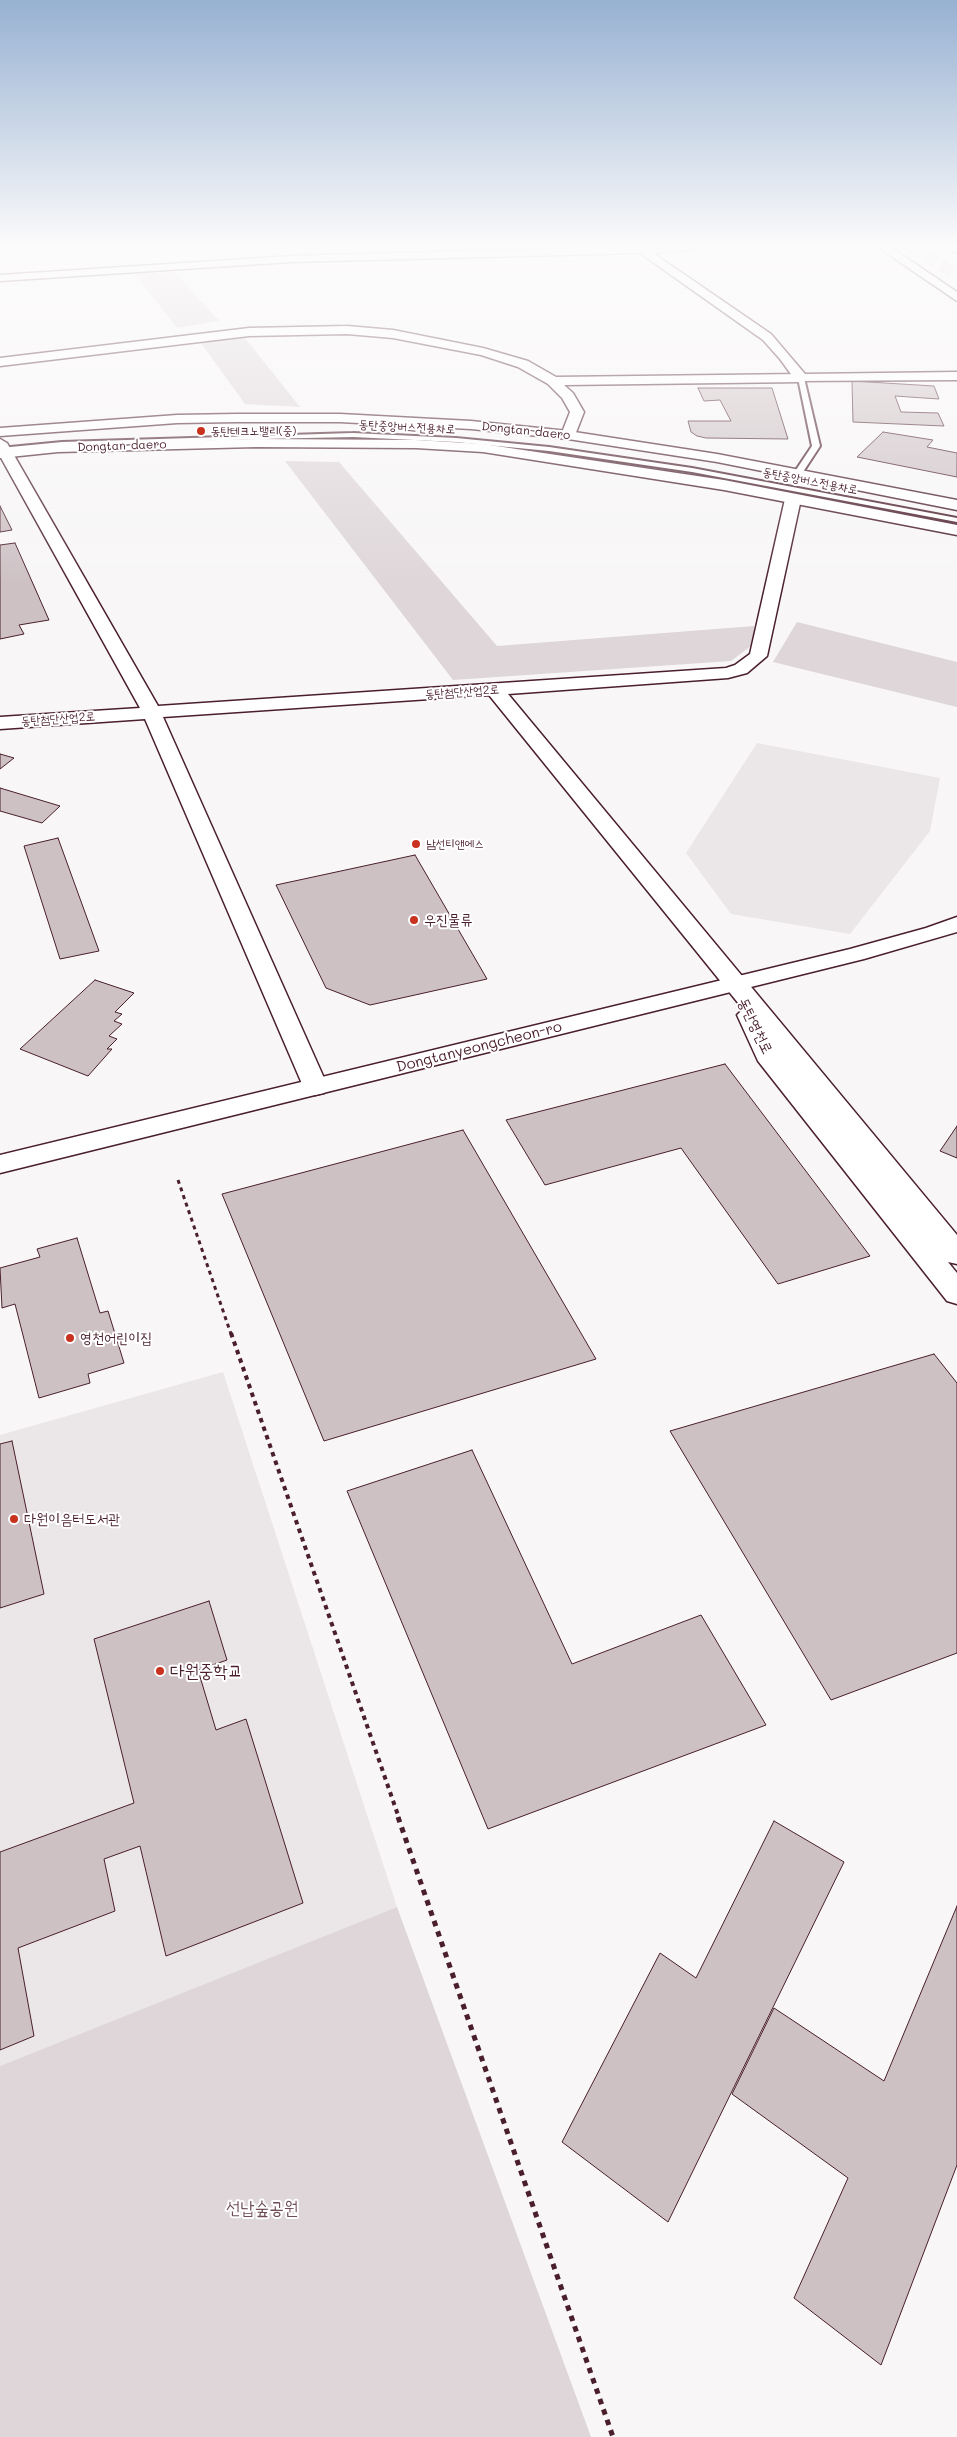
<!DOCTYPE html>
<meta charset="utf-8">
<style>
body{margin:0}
canvas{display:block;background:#f8f6f7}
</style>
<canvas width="957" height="2437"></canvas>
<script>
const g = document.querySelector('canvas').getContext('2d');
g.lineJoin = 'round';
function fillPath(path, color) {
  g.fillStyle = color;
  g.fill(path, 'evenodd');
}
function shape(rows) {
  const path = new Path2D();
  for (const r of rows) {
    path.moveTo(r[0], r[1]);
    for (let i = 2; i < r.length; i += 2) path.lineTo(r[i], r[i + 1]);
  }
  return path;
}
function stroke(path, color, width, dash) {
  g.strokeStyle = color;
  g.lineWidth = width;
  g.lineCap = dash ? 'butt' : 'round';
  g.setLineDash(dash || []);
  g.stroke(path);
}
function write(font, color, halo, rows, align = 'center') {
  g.font = font + ' Mali,"Poor Story",sans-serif';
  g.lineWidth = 4;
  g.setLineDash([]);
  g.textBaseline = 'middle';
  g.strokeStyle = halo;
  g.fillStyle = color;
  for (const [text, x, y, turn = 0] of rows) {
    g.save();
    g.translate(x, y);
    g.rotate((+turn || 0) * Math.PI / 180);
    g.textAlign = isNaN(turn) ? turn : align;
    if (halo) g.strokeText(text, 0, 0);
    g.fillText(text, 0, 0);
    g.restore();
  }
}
const built = shape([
 [757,743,940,778,930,831,850,934,731,914,686,853],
 [223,1372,397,1907,0,2066,0,1435]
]);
const green = shape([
 [175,272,219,321,177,328,135,274],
 [245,338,300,407,245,404,201,343],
 [285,461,339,462,497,646,754,626,755,643,731,661,453,680],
 [797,622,957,662,957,707,773,662],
 [397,1907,591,2437,0,2437,0,2066]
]);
const building = shape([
 [852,381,934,386,939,399,895,396,901,412,938,413,944,426,853,422,852,381],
 [698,388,772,388,788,439,706,438,697,436,691,432,688,421,731,421,720,400,704,401,698,388],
 [883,432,933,440,927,447,957,453,957,477,857,457,883,432],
 [0,506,12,530,0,532,0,506],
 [15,543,49,620,19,625,24,634,0,639,0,545,15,543],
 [0,754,14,758,0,769,0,754],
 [0,788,60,806,42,823,0,811,0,788],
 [58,838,99,951,60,959,24,846,58,838],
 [415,855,487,979,370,1005,326,988,276,885,415,855],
 [95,980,134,993,115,1012,122,1014,114,1021,122,1024,109,1036,117,1039,107,1049,112,1049,88,1076,20,1049,95,980],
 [725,1064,870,1256,778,1284,681,1148,545,1185,506,1120,725,1064],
 [957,1126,957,1158,940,1151,957,1126],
 [463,1130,596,1359,324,1441,222,1194,463,1130],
 [77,1238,100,1313,108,1311,124,1363,88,1374,90,1383,39,1398,15,1304,2,1308,0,1268,40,1257,37,1249,77,1238],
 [934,1354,957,1383,957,1653,831,1700,670,1431,934,1354],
 [12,1441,44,1594,0,1608,0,1444,12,1441],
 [472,1450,572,1664,701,1615,766,1725,488,1829,347,1491,472,1450],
 [209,1601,227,1660,198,1670,216,1730,246,1719,303,1903,166,1956,140,1846,104,1859,115,1911,18,1948,34,2036,0,2050,0,1852,134,1803,94,1639,209,1601],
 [774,1821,844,1862,668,2222,562,2142,660,1953,696,1978,774,1821],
 [957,1906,957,2165,881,2365,794,2298,848,2178,732,2094,774,2008,884,2081,957,1906]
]);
const tertiaryTunnel = shape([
 [911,246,957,275]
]);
const pathFar2 = shape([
 [178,1180,231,1334]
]);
const pathFar1 = shape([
 [231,1333,399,1818]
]);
const path = shape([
 [398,1817,613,2437]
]);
const service = shape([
 [801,376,804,378,820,446,801,475,798,475,794,473,812,446,798,378,801,376],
 [353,433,456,438,549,447,692,468,957,518,957,522,692,472,549,451,456,442,353,437,259,439,62,446,0,452,0,448,62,442,353,433]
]);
const minor = shape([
 [347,326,393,330,483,348,528,361,556,377,801,374,808,378,801,382,564,385,573,393,584,412,575,435,568,439,561,435,570,412,562,398,548,384,518,367,481,355,393,338,347,334,249,336,0,366,0,358,249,328,347,326],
 [0,439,7,443,158,706,726,668,735,665,750,654,785,499,788,496,798,496,801,499,767,656,747,673,728,678,508,694,957,1235,957,1264,948,1262,957,1273,957,1304,947,1301,758,1061,737,1015,743,1009,489,695,163,717,328,1087,324,1093,315,1095,306,1093,145,719,0,729,0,717,140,708,0,456,0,439]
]);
const tertiary = shape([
 [650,246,703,246,698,249,653,253,771,334,805,374,957,372,957,380,796,381,780,359,763,340,640,253,291,262,0,281,0,275,291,256,650,246],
 [876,246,889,246,957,292,957,301,876,246],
 [952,246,957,246,957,253,953,252,952,246],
 [957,917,957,932,864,959,0,1173,0,1155,850,949,926,928,957,917]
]);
const secondary = shape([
 [237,414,340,414,471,421,568,431,717,454,957,500,957,510,717,462,568,439,471,429,340,422,237,422,177,423,0,436,0,428,177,415,237,414],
 [256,439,416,440,483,444,724,480,957,525,957,535,724,490,483,452,416,448,256,447,58,452,0,458,0,450,58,444,256,439]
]);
const markers = [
 [201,431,5,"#c8321e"],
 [416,844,5,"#c8321e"],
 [414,920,5,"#c8321e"],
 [70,1338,5,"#c8321e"],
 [14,1519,5,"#c8321e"],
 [160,1671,5,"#c8321e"]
];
const farStreetnames = [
 ["동탄중앙버스전용차로",407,427,3],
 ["Dongtan-daero",526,431,6],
 ["Dongtan-daero",122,446,-2],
 ["동탄중앙버스전용차로",810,481,11],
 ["동탄첨단산업2로",462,692,-4],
 ["동탄첨단산업2로",58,719,-4]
];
const farPoinames = [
 ["동탄테크노밸리(중)",211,431],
 ["남선티앤에스",426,844]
];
const poiNames = [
 ["우진물류",424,920],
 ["영천어린이집",80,1338],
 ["다원이음터도서관",24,1519]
];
const streetNames = [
 ["동탄영천로",755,1026,64],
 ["Dongtanyeongcheon-ro",479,1047,-14]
];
const nearPoinames = [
 ["다원중학교",170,1671]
];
const nearParknames = [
 ["선납숲공원",262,2208]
];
fillPath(built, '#ebe6e8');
fillPath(green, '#ded6d9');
fillPath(building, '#cdc1c4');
stroke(building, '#4a1f2b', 1);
stroke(tertiaryTunnel, '#d5cbce', 12, [12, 6]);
stroke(service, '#4a1f2b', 4);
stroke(minor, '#4a1f2b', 3);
stroke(tertiary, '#4a1f2b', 3);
stroke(secondary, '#4a1f2b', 3);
stroke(pathFar2, '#4a1f2b', 3, [4, 4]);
stroke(pathFar1, '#4a1f2b', 4, [4.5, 4.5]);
stroke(path, '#4a1f2b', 5, [5.5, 5.5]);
fillPath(service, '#fff');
fillPath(minor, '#fff');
fillPath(tertiary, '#fff');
fillPath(secondary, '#fff');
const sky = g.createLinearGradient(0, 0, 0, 587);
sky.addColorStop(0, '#97b1d2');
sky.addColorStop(0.42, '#fcfbfb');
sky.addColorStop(1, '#fcfbfb00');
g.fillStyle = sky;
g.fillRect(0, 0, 957, 587);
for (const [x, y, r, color] of markers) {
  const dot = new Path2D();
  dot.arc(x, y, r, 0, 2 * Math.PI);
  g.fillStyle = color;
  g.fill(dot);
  stroke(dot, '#fff', 2);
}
write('12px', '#4a1f2b', '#fff', farStreetnames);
write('12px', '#4a1f2b', '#fff', farPoinames, 'left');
write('15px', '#4a1f2b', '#fff', poiNames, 'left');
write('15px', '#4a1f2b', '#fff', streetNames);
write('18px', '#4a1f2b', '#fff', nearPoinames, 'left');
write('18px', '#6f4d56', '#fff', nearParknames);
</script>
